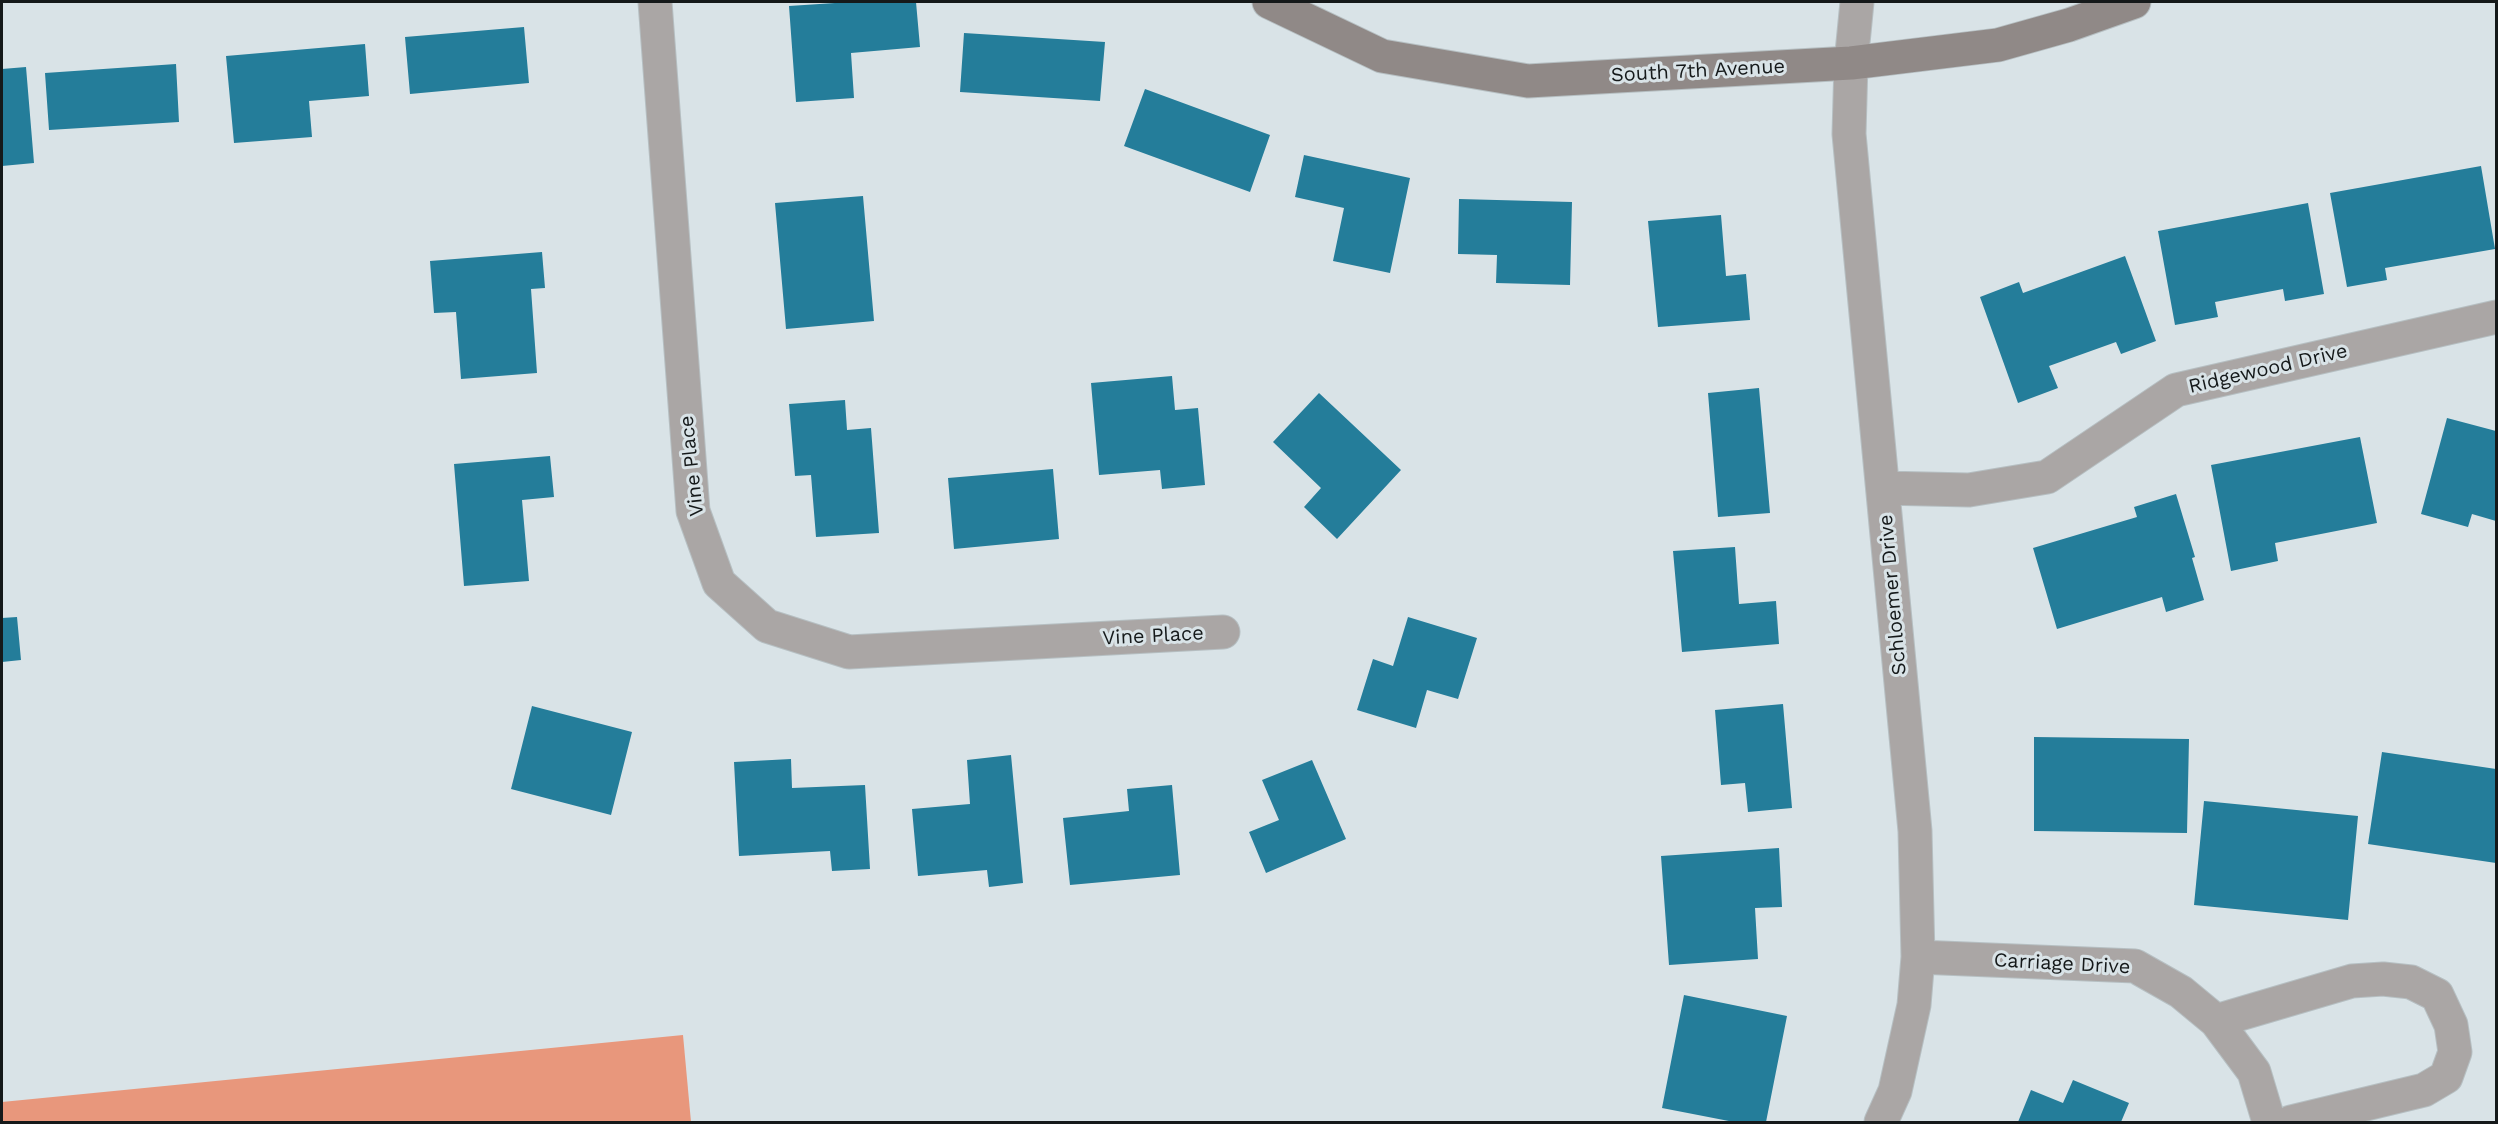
<!DOCTYPE html>
<style>
body{margin:0}
#map{position:relative;width:2498px;height:1124px;overflow:hidden;background:#d9e3e7;font-family:"Work Sans",sans-serif}
canvas{display:block}
.frame{position:absolute;inset:0;border:3px solid #15191a;pointer-events:none}
</style>
<div id="map">
<canvas width="2498" height="1124"></canvas>
<div class="frame"></div>
</div>
<script>
const g = document.querySelector('canvas').getContext('2d');
g.lineJoin = 'round';
function fillPath(path, color) {
  g.fillStyle = color;
  g.fill(path, 'evenodd');
}
function shape(rows) {
  const path = new Path2D();
  for (const r of rows) {
    path.moveTo(r[0], r[1]);
    for (let i = 2; i < r.length; i += 2) path.lineTo(r[i], r[i + 1]);
  }
  return path;
}
function stroke(path, color, width, dash) {
  g.strokeStyle = color;
  g.lineWidth = width;
  g.lineCap = dash ? 'butt' : 'round';
  g.setLineDash(dash || []);
  g.stroke(path);
}
function write(font, color, halo, rows, align = 'center') {
  g.font = font + ' "Work Sans",sans-serif';
  g.lineWidth = 6;
  g.setLineDash([]);
  g.textBaseline = 'middle';
  g.strokeStyle = halo;
  g.fillStyle = color;
  for (const [text, x, y, turn = 0] of rows) {
    g.save();
    g.translate(x, y);
    g.rotate((+turn || 0) * Math.PI / 180);
    g.textAlign = isNaN(turn) ? turn : align;
    if (halo) g.strokeText(text, 0, 0);
    g.fillText(text, 0, 0);
    g.restore();
  }
}
const green = shape([
 [683,1035,691,1122,2,1122,2,1102]
]);
const building = shape([
 [850,2,916,2,920,47,851,53,854,98,796,102,789,6],
 [524,27,529,83,410,94,405,37],
 [964,33,1105,42,1100,101,960,92],
 [365,44,369,96,309,101,312,137,234,143,226,56],
 [176,64,179,122,49,130,45,73],
 [26,67,34,163,2,166,2,69],
 [1145,89,1270,135,1250,192,1124,146],
 [1304,155,1410,178,1390,273,1333,261,1344,208,1295,197],
 [2481,166,2495,249,2385,268,2387,280,2347,287,2330,193],
 [863,196,874,321,786,329,775,203],
 [1459,199,1572,202,1570,285,1496,283,1497,255,1458,254],
 [2308,203,2324,294,2285,301,2283,289,2215,302,2218,317,2175,325,2158,231],
 [1721,215,1726,276,1746,274,1750,320,1658,327,1648,221],
 [542,252,545,288,531,289,537,373,461,379,456,312,434,313,430,261],
 [2125,256,2156,341,2121,354,2116,342,2049,366,2058,388,2018,403,1980,297,2019,282,2023,293],
 [1172,376,1175,410,1198,408,1205,485,1162,489,1160,470,1099,475,1091,383],
 [1759,388,1770,513,1718,517,1708,393],
 [1319,393,1401,470,1337,539,1304,507,1321,488,1273,442],
 [845,400,847,430,871,428,879,533,816,537,811,475,795,476,789,404],
 [2447,418,2496,431,2496,521,2472,514,2468,527,2421,514],
 [2360,437,2377,523,2275,543,2278,561,2231,571,2211,465],
 [550,456,554,497,522,500,529,581,464,586,454,464],
 [1053,469,1059,539,954,549,948,478],
 [2176,494,2195,557,2192,558,2204,600,2166,612,2162,597,2057,629,2033,548,2137,517,2134,507],
 [1735,547,1739,604,1776,601,1779,644,1682,652,1673,551],
 [17,617,21,660,2,662,2,618],
 [1408,617,1477,638,1458,699,1427,690,1416,728,1357,710,1373,659,1393,666],
 [1783,704,1792,808,1748,812,1745,783,1721,785,1715,710],
 [532,706,632,732,611,815,511,789],
 [2034,737,2189,739,2187,833,2034,831],
 [2382,752,2496,769,2496,863,2368,844],
 [1011,755,1023,883,989,887,987,870,918,876,912,809,970,804,967,760],
 [791,759,792,788,865,785,870,869,832,871,830,851,739,856,734,762],
 [1312,760,1346,839,1266,873,1249,832,1279,820,1262,780],
 [1172,785,1180,875,1070,885,1063,818,1129,811,1127,789],
 [2204,801,2358,816,2348,920,2194,905],
 [1779,848,1782,907,1755,908,1758,959,1669,965,1661,856],
 [1684,995,1787,1016,1766,1122,1734,1122,1662,1108],
 [2073,1080,2129,1103,2121,1122,2018,1122,2031,1090,2063,1103]
]);
const street = shape([
 [655,2,693,511,719,583,767,626,849,652,1223,632],
 [1857,2,1851,63,1849,134,1915,831,1918,957,1914,1005,1895,1091,1881,1122],
 [1883,488,1969,490,2047,477,2176,390,2496,317],
 [1918,957,2135,966,2181,992,2216,1021,2254,1072,2269,1122],
 [2216,1021,2352,981,2383,979,2411,982,2437,995,2451,1025,2455,1052,2446,1077,2424,1090,2291,1122]
]);
const secondary = shape([
 [1269,2,1382,56,1528,81,1851,63,1998,45,2069,25,2134,2]
]);
const streetNames = [
 ["South 7th Avenue",1698,71,-3],
 ["Ridgewood Drive",2268,369,-13],
 ["Vine Place",692,466,-96],
 ["Schloemer Drive",1893,595,-95],
 ["Vine Place",1153,636,-3],
 ["Carriage Drive",2062,964,3]
];
fillPath(green, '#e8977c');
fillPath(building, '#247d9a');
stroke(street, '#b6bfc2', 35);
stroke(secondary, '#b6bfc2', 35);
stroke(street, '#aaa6a5', 33);
stroke(secondary, '#908987', 33);
write('20px', '#15191a', '#d9e3e7', streetNames);
</script>
